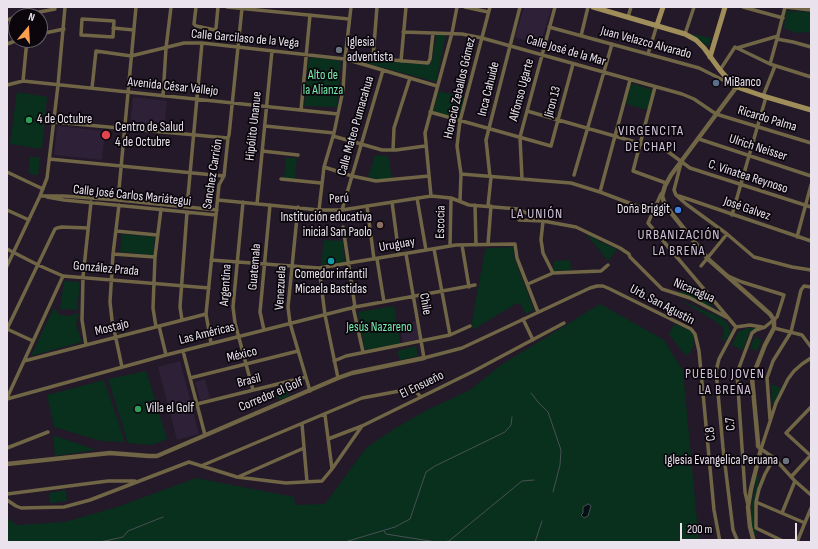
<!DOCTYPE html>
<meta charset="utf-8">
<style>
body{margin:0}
#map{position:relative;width:818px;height:549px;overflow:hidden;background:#231929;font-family:"Sofia Sans Condensed",sans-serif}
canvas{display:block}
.frame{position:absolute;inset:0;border:8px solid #eae3ee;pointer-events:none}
.north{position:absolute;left:8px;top:8px;width:40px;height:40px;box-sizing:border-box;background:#0a060c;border:1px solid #645e66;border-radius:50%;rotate:18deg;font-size:11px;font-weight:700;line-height:16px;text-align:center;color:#eae3ee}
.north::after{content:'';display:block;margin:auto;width:14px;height:18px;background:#fb9e50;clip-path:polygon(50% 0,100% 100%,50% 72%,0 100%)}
.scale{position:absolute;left:680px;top:523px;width:117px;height:18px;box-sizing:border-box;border:2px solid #eae3ee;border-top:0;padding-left:5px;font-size:12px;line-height:14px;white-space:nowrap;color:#eae3ee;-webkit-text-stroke:3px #0a060c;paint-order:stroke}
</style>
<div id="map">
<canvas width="818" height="549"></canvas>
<div class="frame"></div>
<div class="north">N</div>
<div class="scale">200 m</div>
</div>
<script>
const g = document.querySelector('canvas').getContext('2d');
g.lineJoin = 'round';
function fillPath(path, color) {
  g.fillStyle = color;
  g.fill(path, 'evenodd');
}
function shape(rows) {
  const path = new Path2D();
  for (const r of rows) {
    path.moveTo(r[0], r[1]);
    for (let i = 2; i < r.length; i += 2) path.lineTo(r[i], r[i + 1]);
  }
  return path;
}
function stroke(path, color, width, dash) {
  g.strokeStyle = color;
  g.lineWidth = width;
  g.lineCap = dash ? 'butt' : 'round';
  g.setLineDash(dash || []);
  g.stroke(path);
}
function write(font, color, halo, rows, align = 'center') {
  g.font = font + ' "Sofia Sans Condensed",sans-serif';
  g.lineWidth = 3.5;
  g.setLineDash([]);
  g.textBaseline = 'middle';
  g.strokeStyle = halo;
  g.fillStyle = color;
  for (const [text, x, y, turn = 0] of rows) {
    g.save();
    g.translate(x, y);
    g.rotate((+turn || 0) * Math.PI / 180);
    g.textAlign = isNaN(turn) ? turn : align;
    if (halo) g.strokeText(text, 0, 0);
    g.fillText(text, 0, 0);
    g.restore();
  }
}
const built = shape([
 [524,7,552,7,540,45,515,37],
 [133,97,167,101,164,128,130,126],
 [57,126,105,131,102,160,54,155],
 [416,321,419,339,403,342,400,324],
 [180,361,199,434,177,440,158,367],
 [205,379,210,398,200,401,195,382]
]);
const green = shape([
 [786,11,811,12,811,32,796,33,784,28],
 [691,34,711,38,709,46,706,45],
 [436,35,446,35,436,82,359,61,359,59,429,65,432,61],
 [309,57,341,61,337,107,304,106],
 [631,83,653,90,648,110,626,104],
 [439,91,464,98,459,118,433,112],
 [17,92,47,97,42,149,10,144],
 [375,155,388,156,392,179,381,180,368,177],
 [30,157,40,157,38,175,29,174],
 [286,158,297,158,295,179,284,178],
 [583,230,592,235,598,241,617,249,608,261],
 [122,234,155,237,153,255,120,252],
 [324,240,343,241,345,262,321,265],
 [513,247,514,257,534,310,526,314,521,305,517,303,473,330,472,322,485,250,487,248],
 [570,260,571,270,554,271,554,261],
 [64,281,80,282,77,310,60,309],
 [688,284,719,312,678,294],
 [678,299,720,317,728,324,731,333,725,341,718,337,724,338,724,328,712,319],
 [600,304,664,340,683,371,699,542,7,542,7,518,17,525,65,522,117,507,196,478,294,497,295,505,325,504,366,448,394,429,427,410,470,390,501,365],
 [394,306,400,344,365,350,358,312],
 [54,307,59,315,70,316,79,313,76,325,82,342,31,356],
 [674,324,690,330,693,334,693,347,690,353,686,356,669,334],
 [747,328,756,328,749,333,743,350,732,345,738,332],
 [755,337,762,340,757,351,750,348],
 [416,346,418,356,400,360,397,351],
 [146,371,167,439,152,445,128,443,108,379],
 [104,380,125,442,101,441,54,427,47,395],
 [771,384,781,388,773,408],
 [287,390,289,396,279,400,276,395],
 [53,435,96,450,55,456],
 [757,476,760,476,754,502,755,530,757,533,755,535,752,530,751,506],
 [66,490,67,501,50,503,49,493]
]);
const water = shape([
 [588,504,590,505,591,506,588,516,584,518,581,515,583,513,583,507,588,504]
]);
const stream = shape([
 [531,393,538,402,548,412,561,450,560,465,553,492],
 [384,531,386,534,436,542],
 [100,542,123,537,128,531,163,517],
 [345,542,395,527,410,519,426,472,435,466,505,432,511,425,512,417],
 [441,542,449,541,522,481,534,480],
 [535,542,542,521]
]);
const minor = shape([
 [196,7,194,24,196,26,215,30,216,28,218,7],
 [227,7,349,19],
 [465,7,488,12],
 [743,7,783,18],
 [785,7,811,10],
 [19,16,55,9],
 [628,17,631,7],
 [82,19,114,21,113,37,81,35,82,19],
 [7,20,16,17],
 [549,27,699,68,731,84],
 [113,28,134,30],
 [403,32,462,34,482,38,682,94,694,99,716,114,811,143],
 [40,34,64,29],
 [685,34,694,7],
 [581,36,588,7],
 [777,39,793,42,811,47],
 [7,44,18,40],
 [737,48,770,64,811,77],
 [737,48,778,36],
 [648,54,657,25],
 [345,56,428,63,430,59,433,33],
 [373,58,377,7],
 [401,61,406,7],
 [770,64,777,39,785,7],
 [720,70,735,47],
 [23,81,27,40],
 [7,85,23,81,338,114],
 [655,87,633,171,666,183],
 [92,88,96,51,131,56,184,43,202,43,345,59,437,86],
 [163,96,166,48,171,7],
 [763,96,775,66],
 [301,110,310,15],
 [527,111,667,151,690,168,811,207],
 [430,112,551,146,573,64],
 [54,122,228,138],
 [265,126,334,133],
 [333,136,382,150,396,150,425,146],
 [699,139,811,176],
 [393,150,394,128,410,78],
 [262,151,298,155],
 [49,159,224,176],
 [681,163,674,190,676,195,686,204,727,234,754,257,792,267,811,270],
 [324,167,352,176,376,181,429,176],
 [7,172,43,189],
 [461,174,571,183,600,192,653,212],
 [574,175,612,44],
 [490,177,486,140,520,7],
 [281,179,321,183],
 [522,179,520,137,555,7],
 [600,192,630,80],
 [661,194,648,223,736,327],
 [40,196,64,196,118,200,217,210],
 [431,196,425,133,452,33,457,7],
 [679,196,811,241],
 [47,197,64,200,216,215],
 [417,198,426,250],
 [118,200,136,7],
 [218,200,319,210,342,210,431,196,451,198,469,205,518,209,543,221,541,240,542,246,543,253,553,273],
 [460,201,461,174,457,146,460,121,490,7],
 [243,202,233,307,235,323,253,390],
 [392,202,399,255],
 [257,204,272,51],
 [119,205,113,254,110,302,112,320,122,367],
 [475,205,476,245],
 [367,206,374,259],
 [488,206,491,177],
 [187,207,202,43],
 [298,207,288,307,290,323,310,391],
 [518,209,519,220,543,221,576,227,620,248,629,254,630,257,662,289,690,298,728,318],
 [7,210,29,220],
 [319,210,324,167,334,133,343,90,345,59,351,7],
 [342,210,383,70],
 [732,215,766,97],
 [343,227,355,307],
 [116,231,157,235],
 [797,237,811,185],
 [488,244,491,206],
 [462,245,469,287],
 [450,246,451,198],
 [7,249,38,265,63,276,209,288],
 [434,249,450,335],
 [113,254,155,257],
 [406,254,424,358,462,348,590,288,597,286,603,286,610,289,691,329,695,334,699,351,714,510,720,542],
 [377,259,384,302],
 [211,260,319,268,456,245,515,244,517,258,538,312],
 [7,266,40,196,47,178,58,85,65,7],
 [701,266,727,234],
 [319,268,325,315,338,378],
 [728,276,742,282,784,295,777,317,765,327,756,330,752,333,737,373,745,492,748,505],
 [528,284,553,273,601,271,608,265],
 [353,307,363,352],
 [523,319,533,340],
 [182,320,180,307,187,212],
 [159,326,166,355],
 [156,327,153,308,155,257,161,209],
 [736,327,719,359,716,371,723,448,733,530,738,542],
 [736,327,750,325,762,327],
 [774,328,802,335,811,347],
 [7,329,55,229,57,228,62,227,88,228],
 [7,329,33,341],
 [264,330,260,312,270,205],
 [211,343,206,314,219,185,224,176,228,138,229,135,242,8],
 [86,345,82,320,83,277,91,202],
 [183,351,205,435],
 [811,358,802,364,794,371,788,379,776,403,761,449,774,458,795,481,811,495],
 [24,361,206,314],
 [334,361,346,356,450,335,470,326],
 [190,378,298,351],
 [7,398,63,276],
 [7,399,166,355,355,307,475,285],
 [197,404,306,377],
 [811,407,786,433,811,456],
 [325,415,332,469],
 [770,419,767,378,773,361,791,332,801,290,804,286,811,287],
 [302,424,307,482],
 [328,439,362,426],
 [7,448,48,432],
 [774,458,765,474,759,489,756,502,756,528,785,542],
 [201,466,362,398,405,390,415,391,421,397],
 [238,477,304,448],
 [791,477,811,455],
 [7,494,108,481,135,481],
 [7,500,16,506,21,508,64,507,90,500,189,462,237,477,286,483,322,481,332,469,362,426,474,371,564,323],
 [756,502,805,523],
 [782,513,795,481],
 [797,542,811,508]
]);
const tertiary = shape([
 [734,86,735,89,671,175,665,186,662,196,665,205,708,259,770,314,774,320,774,328,765,345,752,378,758,443,758,446,761,449,751,489,748,507,750,527,754,542],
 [7,464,110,453,149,456,157,456,338,378,352,373,424,358]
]);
const secondary = shape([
 [593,7,685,34,696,40,704,48,720,70,734,86,763,96,811,110],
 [657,25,663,7],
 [710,57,725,7]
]);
const markers = [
 [339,50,4,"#6b7280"],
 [716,83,4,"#5c6f8a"],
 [29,120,4,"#2e9e5b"],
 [106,135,5,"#e0444e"],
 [678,210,4,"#3f7fe0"],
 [380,225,4,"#8d6e63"],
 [331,261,4,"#0f9aa8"],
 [138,409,4,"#2e9e5b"],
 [786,461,4,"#6b7280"]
];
const streetNames = [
 ["Calle Garcilaso de la Vega",245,39,5],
 ["Juan Velazco Alvarado",646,43,15],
 ["Calle José de la Mar",566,51,16],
 ["Avenida César Vallejo",173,87,6],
 ["Horacio Zeballos Gómez",460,88,-77],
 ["Inca Cahuide",489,89,-76],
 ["Alfonso Ugarte",522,90,-75],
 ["Jiron 13",553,102,-75],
 ["Ricardo Palma",767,119,17],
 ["Hipólito Unanue",254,126,-84],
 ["Calle Mateo Pumacahua",356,126,-74],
 ["Ulrich Neisser",758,148,18],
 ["Sanchez Carrión",213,174,-81],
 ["C. Vinatea Reynoso",748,177,18],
 ["Calle José Carlos Mariátegui",132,196,6],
 ["Perú",339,199,-3],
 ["José Galvez",747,209,19],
 ["Escocia",441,222,-89],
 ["Uruguay",397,245,-10],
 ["Guatemala",255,267,-85],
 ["González Prada",106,269,5],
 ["Argentina",226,285,-86],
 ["Venezuela",281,288,-87],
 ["Nicaragua",694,291,23],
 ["Chile",425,304,80],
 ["Urb. San Agustín",662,305,28],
 ["Mostajo",112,328,-14],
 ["Las Américas",207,334,-14],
 ["México",242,355,-14],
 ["Brasil",249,381,-14],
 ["El Ensueño",422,385,-26],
 ["Corredor el Golf",271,395,-23],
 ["C.7",731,424,-95],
 ["C.8",711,434,-96]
];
const poiNames = [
 ["Iglesia",347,43],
 ["adventista",347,58],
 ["MiBanco",724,83],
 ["4 de Octubre",37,120],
 ["Centro de Salud",115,128],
 ["4 de Octubre",115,143],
 ["Doña Briggit",670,210,"right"],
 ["Institución educativa",372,218,"right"],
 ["inicial San Paolo",372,233,"right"],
 ["Comedor infantil",331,275,"center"],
 ["Micaela Bastidas",331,290,"center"],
 ["Villa el Golf",146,409],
 ["Iglesia Evangelica Peruana",778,461,"right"]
];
const parkNames = [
 ["Alto de",323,76],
 ["la Alianza",323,91],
 ["Jesús Nazareno",379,328]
];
const neighbourhoodNames = [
 ["VIRGENCITA",651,131],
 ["DE CHAPI",651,147],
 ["LA UNIÓN",537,214],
 ["URBANIZACIÓN",679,235],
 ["LA BREÑA",679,251],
 ["PUEBLO JOVEN",725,374],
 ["LA BREÑA",725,390]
];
fillPath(built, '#2e2036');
fillPath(green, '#08301d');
fillPath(water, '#041114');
stroke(water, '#495055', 1);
stroke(stream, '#495055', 1);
stroke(minor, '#706545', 3.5);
stroke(tertiary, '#706545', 4.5);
stroke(secondary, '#9f8e59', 5);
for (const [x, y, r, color] of markers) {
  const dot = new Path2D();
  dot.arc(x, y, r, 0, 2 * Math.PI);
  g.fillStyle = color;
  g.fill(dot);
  stroke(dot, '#0a060c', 1.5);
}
write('13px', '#eae3ee', '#0a060c', streetNames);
write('13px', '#eae3ee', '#0a060c', poiNames, 'left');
write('13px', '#76ecaf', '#0a060c', parkNames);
g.letterSpacing = '1px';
write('14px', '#d0c3d9', '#0a060c', neighbourhoodNames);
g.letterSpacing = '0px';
</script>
